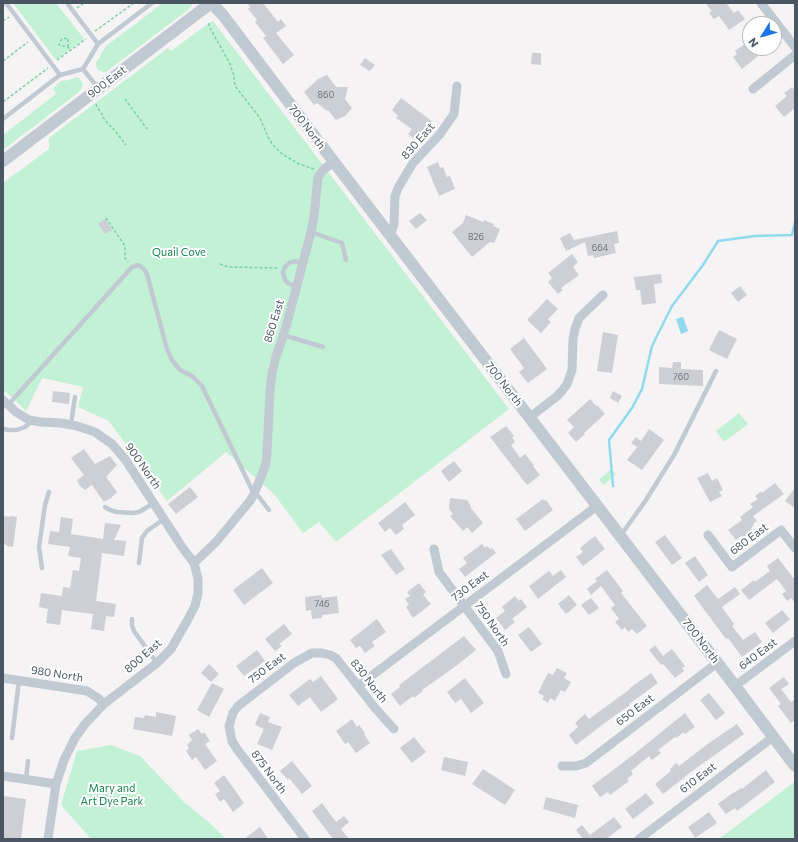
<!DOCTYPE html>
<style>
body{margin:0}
#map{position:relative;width:798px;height:842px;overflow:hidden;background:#f5f3f3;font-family:Commissioner,sans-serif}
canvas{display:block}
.frame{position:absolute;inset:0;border:4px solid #4a5661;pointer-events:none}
.north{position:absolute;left:742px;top:16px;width:40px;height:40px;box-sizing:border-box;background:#fff;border:1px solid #b7bbc0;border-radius:50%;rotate:233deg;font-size:11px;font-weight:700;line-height:16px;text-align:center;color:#4a5661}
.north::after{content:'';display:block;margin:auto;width:14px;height:18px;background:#1a73e8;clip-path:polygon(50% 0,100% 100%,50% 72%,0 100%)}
</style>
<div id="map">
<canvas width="798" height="842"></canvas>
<div class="frame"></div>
<div class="north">N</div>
</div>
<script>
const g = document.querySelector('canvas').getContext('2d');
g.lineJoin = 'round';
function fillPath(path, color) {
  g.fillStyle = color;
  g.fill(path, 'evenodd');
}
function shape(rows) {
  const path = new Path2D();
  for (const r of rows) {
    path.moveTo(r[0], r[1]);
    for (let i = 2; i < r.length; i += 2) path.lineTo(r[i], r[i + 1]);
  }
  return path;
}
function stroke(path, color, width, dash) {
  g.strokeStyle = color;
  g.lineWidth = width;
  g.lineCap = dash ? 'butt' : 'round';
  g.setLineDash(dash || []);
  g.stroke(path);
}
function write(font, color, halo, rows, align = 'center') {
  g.font = font + ' Commissioner,sans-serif';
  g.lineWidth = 4;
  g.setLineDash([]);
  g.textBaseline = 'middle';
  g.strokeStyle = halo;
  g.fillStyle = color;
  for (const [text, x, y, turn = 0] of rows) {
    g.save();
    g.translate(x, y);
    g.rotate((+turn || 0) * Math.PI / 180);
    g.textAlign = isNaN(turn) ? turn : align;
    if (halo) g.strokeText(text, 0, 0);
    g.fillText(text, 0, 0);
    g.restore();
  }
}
const green = shape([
 [13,3,56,3,84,39,56,60],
 [163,3,192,3,192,5,189,9,106,72,103,72,98,70,96,66,96,63,106,46],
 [213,21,509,409,336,542,319,522,303,533,274,494,226,452,167,501,109,421,78,407,83,387,42,378,26,411,6,392,3,390,3,183,49,149,49,138,168,48,171,51,205,26],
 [76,77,77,77,80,79,83,84,81,90,79,92,3,150,3,135,56,94,53,88,61,81,69,80],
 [739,413,748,424,724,442,716,431],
 [611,469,616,474,604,485,599,480],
 [111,745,140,756,184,802,211,824,226,839,91,839,61,805,77,751],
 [795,781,795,839,719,839,793,783]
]);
const water = shape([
 [683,317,688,331,681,334,676,319]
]);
const stream = shape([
 [613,486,609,440,632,408,642,389,652,346,672,306,703,265,718,241,755,236,792,235,795,222]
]);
const building = shape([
 [247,3,263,3,278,22,281,19,286,26,276,33,294,55,283,64,263,38,266,36,255,22,257,20,248,9,250,7],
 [705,3,726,3,734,13,738,10,745,19,729,30,719,16,714,19,709,13,712,11],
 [750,40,750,48,760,48,763,52,742,69,733,57,737,54,735,51],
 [532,53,541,53,541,65,531,64],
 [365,58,375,65,370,71,360,65],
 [327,75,336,87,348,87,345,99,352,108,345,116,336,120,328,110,327,111,317,103,314,105,304,92,318,79],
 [792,87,795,91,795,108,784,117,775,106,787,96,784,93],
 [401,98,433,122,418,142,408,134,412,129,396,118,398,116,392,110],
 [438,162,440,168,443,167,447,177,450,176,455,189,439,196,427,167],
 [420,213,427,220,416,229,409,221],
 [466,215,483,222,484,220,494,224,493,226,500,229,494,243,490,242,472,257,452,232,463,223],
 [105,219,112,230,105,234,98,224],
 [617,231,619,243,614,244,616,253,594,258,593,255,588,256,585,242,566,251,560,238,570,233,574,240],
 [572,254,578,262,573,267,579,275,561,288,563,290,558,294,548,282,552,278,548,273],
 [661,274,662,283,654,284,656,303,642,305,640,290,636,290,634,277],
 [740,286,747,295,738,302,731,293],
 [547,299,558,309,548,319,551,322,541,333,527,320],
 [719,330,737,339,727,359,709,350],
 [603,332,618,335,612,373,597,371],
 [524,338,547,369,528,383,519,372,524,368,510,349],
 [673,362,681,362,681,369,703,370,703,386,659,384,659,367,672,368],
 [53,391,70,393,69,404,52,402],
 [613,391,622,396,618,403,610,398],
 [590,399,596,406,597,405,605,414,584,433,585,434,576,442,568,433,574,427,567,420],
 [506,426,514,436,512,437,515,442,511,445,520,458,525,454,534,465,533,466,540,475,527,485,490,437],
 [649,429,664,440,642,470,627,460,637,447,631,443,636,437,641,441],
 [84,449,95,464,110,456,117,465,106,477,117,492,111,498,104,502,92,485,85,490,80,486,77,480,84,475,71,458],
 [454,461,462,471,449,482,441,471],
 [708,473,712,481,717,478,723,490,719,492,722,496,710,502,697,478],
 [775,483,784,494,753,516,757,521,753,524,754,525,751,528,752,531,743,538,741,536,736,540,728,530,742,520,740,517,753,507,750,504,758,499,755,496,762,491,762,493],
 [190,487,198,497,176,514,168,504],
 [795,488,795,508,785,501],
 [450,498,467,500,471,506,470,507,483,523,472,533,467,527,463,531,450,516,453,514,449,509],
 [543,499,544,501,546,500,553,510,525,531,516,519],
 [405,502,415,515,402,525,404,529,396,535,390,528,385,532,378,523],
 [3,516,11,517,11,516,17,517,13,547,7,546,7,545,3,544],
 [61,517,73,519,71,534,103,539,105,523,121,525,114,540,126,541,124,556,102,553,96,601,116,604,114,617,106,616,104,631,91,629,93,614,62,610,60,625,46,623,48,609,39,607,41,593,62,596,63,587,70,588,73,570,79,571,81,558,68,556,70,547,48,544,50,531,59,532],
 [665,535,682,558,672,565,655,542],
 [595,536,605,549,583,566,576,557,583,552,580,548],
 [482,544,485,548,487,546,490,549,492,548,496,553,465,577,459,569,467,563,463,558],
 [391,549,405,569,396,575,381,555],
 [695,556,708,575,699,582,685,563],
 [778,558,795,580,795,603,791,598,787,601,782,594,786,591,777,579,749,600,741,590,754,580,755,582,770,571,767,566],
 [262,568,273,583,244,605,233,590],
 [561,570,566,577,538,599,529,586,549,571,553,576],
 [607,570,623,591,621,593,647,626,637,634,632,629,628,632,625,627,622,630,615,622,619,619,611,608,615,605,601,586,591,595,587,589,597,581,595,579],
 [419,583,426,592,423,595,431,604,413,618,406,607,409,605,405,599,410,596,407,592],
 [707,585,718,599,735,587,740,594,722,607,734,624,732,626,743,640,755,632,762,642,742,657,728,638,726,639,694,596],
 [321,595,322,598,337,596,339,613,322,615,322,618,312,619,311,610,306,611,305,597],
 [569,595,577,605,566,614,558,604],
 [515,596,519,601,521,599,527,607,512,619,515,622,505,630,496,618,505,611,502,607],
 [591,598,599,608,589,615,581,605],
 [782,610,790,619,773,633,765,623],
 [377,619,386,632,372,642,375,646,365,653,360,646,356,648,350,640],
 [284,624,292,634,279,644,282,646,275,651,265,639],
 [529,627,542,644,531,652,518,635],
 [464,636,476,650,456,666,422,690,423,691,414,698,413,696,400,706,391,694,400,687,399,685],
 [655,645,663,656,672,649,685,666,682,668,684,671,675,678,663,664,661,665,649,650],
 [257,650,265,661,244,676,236,666],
 [209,664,219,674,211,682,201,673],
 [557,668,567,673,564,678,571,682,565,692,561,690,555,701,550,698,548,703,542,699,544,696,538,693,548,673,553,675],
 [651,673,658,683,629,704,630,705,606,722,576,745,569,735,578,727,575,723,585,714,589,719,630,689,630,688],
 [321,676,338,699,321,712,310,697,298,706,289,695,310,679,313,682],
 [784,677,789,684,781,689,791,702,795,699,795,720,791,723,778,706,781,704,769,688],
 [465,678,484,703,471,713,461,699,455,703,447,692],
 [212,683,224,689,209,717,197,710],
 [709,693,725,713,716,720,700,700],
 [156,712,176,716,172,736,133,729,135,717,144,718,145,715,156,717],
 [260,713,270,717,268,722,282,727,272,750,257,744,264,729,255,725],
 [685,713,695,727,685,734,684,732,676,738,675,737,658,750,661,753,652,760,649,756,631,771,633,774,627,779,629,781,610,795,608,792,600,797,592,786,633,755],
 [352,719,357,727,359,725,365,733,364,734,370,743,356,753,348,742,345,744,336,731],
 [737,724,744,734,684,777,685,777,663,794,655,784,671,771,670,769,676,763,679,766,709,743],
 [198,729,202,734,204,732,210,741,205,744,217,761,205,770,196,757,192,760,186,751,189,748,187,745,192,740,189,735],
 [414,737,426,752,412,763,400,748],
 [444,757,468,762,465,776,441,770],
 [292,761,312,786,302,794,289,778,288,780,280,771],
 [483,769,515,790,505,805,472,784],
 [766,770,775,782,737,811,735,808,726,814,718,804,734,792,734,793,741,788,742,789],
 [224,775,244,803,233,812,224,799,220,802,215,794,220,791,214,783],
 [646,793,654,803,633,819,625,809],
 [3,796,26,799,21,839,3,839],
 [546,797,578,805,575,818,543,809],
 [322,803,336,822,344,816,349,822,341,829,349,839,333,839,312,811],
 [709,812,717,823,695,838,688,827],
 [614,817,622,827,606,839,583,839,576,830,582,825,590,835],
 [260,827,268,839,244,839]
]);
const path = shape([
 [77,8,84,3],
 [3,21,9,17],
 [209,23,209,26,230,64,234,76,235,86,260,118,269,139,273,145,282,154,299,164,314,169],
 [95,31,134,3],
 [68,47,68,38,62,39,60,42,59,45,68,47,70,50],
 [57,60,86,39],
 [3,61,28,42],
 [125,99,147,129],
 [3,102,48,68],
 [96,104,97,107,102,114,102,116,110,126,112,127,126,145],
 [106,218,125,246,125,258,128,262],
 [220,264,228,267,278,268]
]);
const service = shape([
 [67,3,98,44,152,3],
 [83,69,98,44],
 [60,75,83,69,98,88],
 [3,119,60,75,6,3],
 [311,232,342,243,346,260],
 [296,287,288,283,285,280,283,272,285,267,289,263,296,261,303,263],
 [283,335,323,347],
 [8,405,132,267,138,265,144,269,147,274,167,349,172,360,180,370,192,376,202,386,254,494,259,497,269,510],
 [71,424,75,397],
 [3,429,10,430,17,430,25,427,32,421],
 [105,507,110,510,117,512,133,513,139,512,154,503],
 [621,535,646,500,674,455,716,371],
 [139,563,142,538,147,531,164,519],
 [42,568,39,547,45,505,49,492],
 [132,619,132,625,134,631,157,663],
 [12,738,19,680],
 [26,779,28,761]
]);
const minor = shape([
 [761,3,795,47],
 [753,89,795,55],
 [390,235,394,224,395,196,398,188,413,163,440,134,454,114,457,86],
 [3,400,16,412,29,420,41,422,61,423,77,426,95,432,112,444,125,459,182,547,194,563,198,579,198,593,195,606,187,621,171,649,157,663,104,704,85,724,75,738,64,760,56,784,48,839],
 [530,417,556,397,562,391,567,384,572,370,573,339,575,329,579,318,603,295],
 [708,535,732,567,781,530,795,548],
 [434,549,439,572,498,651,506,674],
 [194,563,216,542,250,501,254,494,263,472,266,463,267,452,270,391,272,373,276,357,286,327,311,232,314,217,318,177,324,169,334,162],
 [3,678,87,691,98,698,104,704],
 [358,686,597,506],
 [735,686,795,641],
 [562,766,576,766,586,763,717,663],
 [3,776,56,784],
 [305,839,237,749,232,741,229,726,233,713,238,706,294,663,312,653,322,653,330,655,336,658,375,708,394,729],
 [639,839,773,737]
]);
const tertiary = shape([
 [211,3,222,14,334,162,735,686,795,766],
 [3,161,211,3]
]);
const numberNames = [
 ["860",326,95],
 ["826",476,237],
 ["664",600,248],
 ["760",681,377],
 ["746",322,604]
];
const streetNames = [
 ["900 East",107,82,-37],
 ["700 North",307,127,53],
 ["830 East",418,141,-49],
 ["860 East",274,321,-73],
 ["700 North",504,384,52],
 ["900 North",143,466,55],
 ["680 East",749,539,-37],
 ["730 East",470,586,-37],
 ["750 North",492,624,55],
 ["700 North",701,641,53],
 ["640 East",758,654,-37],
 ["800 East",143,656,-41],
 ["750 East",267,668,-37],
 ["980 North",57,674,9],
 ["830 North",369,681,52],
 ["650 East",635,710,-37],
 ["875 North",269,772,53],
 ["610 East",698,778,-37]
];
const parkNames = [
 ["Quail Cove",179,252],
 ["Mary and",112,788],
 ["Art Dye Park",112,801]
];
fillPath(green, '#c3f1d5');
fillPath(water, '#90daee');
stroke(stream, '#90daee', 2.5);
fillPath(building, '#cdcfd5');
stroke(path, '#7ad0a6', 1.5, [3, 2]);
stroke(service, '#c1cad2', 4.5);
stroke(minor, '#c1cad2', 9);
stroke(tertiary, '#c1cad2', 12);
write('9px', '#6b747e', null, numberNames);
write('11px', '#4a5661', '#fff', streetNames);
write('11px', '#17864f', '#fff', parkNames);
</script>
